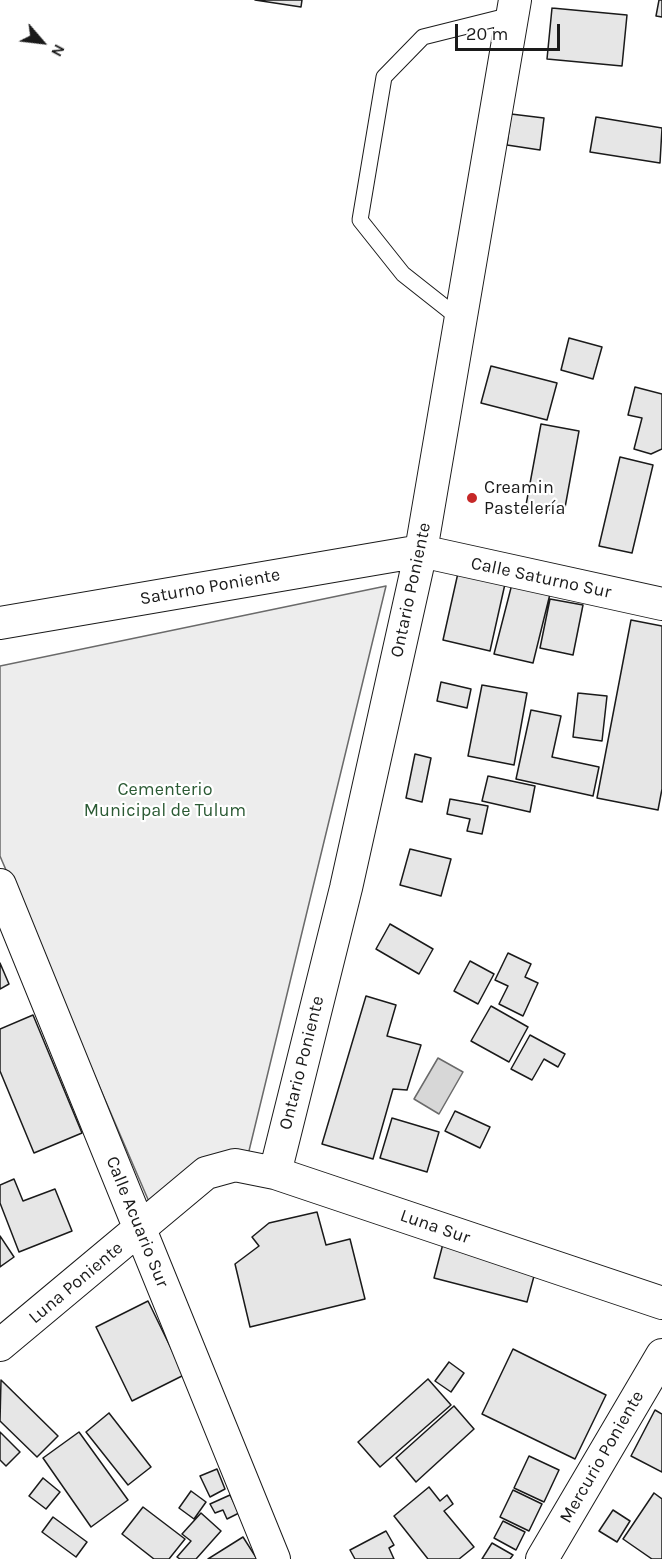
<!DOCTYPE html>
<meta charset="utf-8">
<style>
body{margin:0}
#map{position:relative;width:662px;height:1559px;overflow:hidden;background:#fff;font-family:Karla,sans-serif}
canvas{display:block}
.north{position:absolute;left:12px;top:12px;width:60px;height:60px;-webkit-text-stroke:4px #fff;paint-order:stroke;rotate:118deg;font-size:16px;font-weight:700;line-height:24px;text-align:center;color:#1a1a1a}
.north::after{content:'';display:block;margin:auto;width:21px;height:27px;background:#1a1a1a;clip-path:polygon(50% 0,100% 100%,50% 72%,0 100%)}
.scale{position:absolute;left:455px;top:24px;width:105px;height:27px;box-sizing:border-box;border:3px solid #1a1a1a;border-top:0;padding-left:8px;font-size:18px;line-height:21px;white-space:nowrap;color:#1a1a1a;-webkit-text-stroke:4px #fff;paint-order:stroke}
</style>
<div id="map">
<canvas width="662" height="1559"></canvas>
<div class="north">N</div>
<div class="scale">20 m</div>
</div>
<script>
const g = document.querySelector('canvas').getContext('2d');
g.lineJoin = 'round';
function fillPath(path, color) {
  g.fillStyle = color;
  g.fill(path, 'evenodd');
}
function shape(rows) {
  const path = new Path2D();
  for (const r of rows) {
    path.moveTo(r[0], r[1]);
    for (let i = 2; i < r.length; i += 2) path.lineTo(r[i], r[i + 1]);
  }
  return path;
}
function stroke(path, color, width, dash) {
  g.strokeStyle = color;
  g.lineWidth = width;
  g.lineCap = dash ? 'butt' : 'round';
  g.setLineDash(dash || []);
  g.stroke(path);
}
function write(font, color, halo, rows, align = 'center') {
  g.font = font + ' Karla,sans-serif';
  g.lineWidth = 4.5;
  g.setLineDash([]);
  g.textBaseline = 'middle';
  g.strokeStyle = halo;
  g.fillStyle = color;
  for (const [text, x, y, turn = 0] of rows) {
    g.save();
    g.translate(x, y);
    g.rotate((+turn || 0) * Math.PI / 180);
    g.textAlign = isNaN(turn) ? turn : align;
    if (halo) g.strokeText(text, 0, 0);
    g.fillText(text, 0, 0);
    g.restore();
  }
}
const green = shape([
 [386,586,248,1155,150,1204,0,856,0,666,386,586]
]);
const water = shape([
 [438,1058,463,1072,439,1114,414,1099,438,1058]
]);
const building = shape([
 [255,0,302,0,301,7,255,0],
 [659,0,662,0,662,17,656,16,659,0],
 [552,8,627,15,622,66,547,59,552,8],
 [511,114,544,118,540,150,507,145,511,114],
 [596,117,662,128,660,163,590,152,596,117],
 [569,338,602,347,593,379,561,370,569,338],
 [491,366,557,383,547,420,481,403,491,366],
 [635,387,662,394,662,449,651,454,634,449,642,418,628,415,635,387],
 [541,424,579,431,564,513,526,505,541,424],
 [620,457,653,465,632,553,599,546,620,457],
 [460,564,507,575,490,651,443,640,460,564],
 [513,580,551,590,533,663,494,654,513,580],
 [550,599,583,605,573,655,540,648,550,599],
 [631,620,662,626,662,789,658,810,597,798,631,620],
 [441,682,471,689,467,708,437,701,441,682],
 [482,685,527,693,514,765,468,756,482,685],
 [578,693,607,696,602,741,573,737,578,693],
 [531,710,561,716,552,757,599,767,593,796,516,779,531,710],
 [415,754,431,758,422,802,406,798,415,754],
 [488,776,535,786,530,812,482,801,488,776],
 [450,799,488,806,482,834,467,831,470,819,447,814,450,799],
 [410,849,451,859,441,896,400,885,410,849],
 [390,924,433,949,419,974,376,949,390,924],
 [508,953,531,964,525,977,538,983,523,1016,499,1004,508,986,495,980,508,953],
 [470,961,494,974,478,1004,454,991,470,961],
 [0,963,9,984,0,989,0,963],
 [366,996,396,1005,387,1036,421,1045,407,1090,393,1089,373,1159,322,1144,366,996],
 [491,1006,528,1027,509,1062,471,1041,491,1006],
 [33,1015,82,1133,34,1153,0,1071,0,1029,33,1015],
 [530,1035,565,1054,558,1067,544,1059,532,1080,511,1069,530,1035],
 [455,1111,490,1127,480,1148,445,1131,455,1111],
 [392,1118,439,1132,427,1172,380,1158,392,1118],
 [14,1179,23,1201,55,1189,72,1231,19,1252,0,1203,0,1185,14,1179],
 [317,1212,326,1245,350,1239,365,1299,250,1327,235,1264,259,1246,252,1237,269,1223,317,1212],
 [0,1236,14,1257,0,1267,0,1236],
 [444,1240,537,1265,527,1302,434,1278,444,1240],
 [148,1301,184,1375,132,1401,96,1327,148,1301],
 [513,1349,606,1395,575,1459,482,1414,513,1349],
 [449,1362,464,1373,451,1392,435,1381,449,1362],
 [428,1379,451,1405,380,1467,358,1442,428,1379],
 [1,1380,58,1436,37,1457,0,1421,1,1380],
 [454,1406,474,1429,416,1482,396,1458,454,1406],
 [655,1410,662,1414,662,1472,631,1456,655,1410],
 [109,1413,151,1467,128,1485,86,1432,109,1413],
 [0,1432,20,1452,6,1466,0,1460,0,1432],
 [79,1432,128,1500,91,1527,43,1458,79,1432],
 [529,1456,559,1470,544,1502,514,1488,529,1456],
 [217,1469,225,1489,210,1497,200,1476,217,1469],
 [43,1478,60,1492,46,1509,29,1496,43,1478],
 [429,1487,440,1501,447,1495,453,1504,444,1511,474,1547,459,1559,428,1559,394,1516,429,1487],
 [513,1490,542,1504,529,1531,500,1517,513,1490],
 [191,1491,206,1502,194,1519,179,1508,191,1491],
 [654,1493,662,1499,662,1559,652,1559,623,1539,654,1493],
 [230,1495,239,1513,227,1519,223,1510,215,1513,210,1504,230,1495],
 [143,1507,185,1539,169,1559,154,1559,122,1534,143,1507],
 [613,1510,630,1521,617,1542,599,1531,613,1510],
 [201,1513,221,1531,196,1559,180,1559,177,1557,191,1541,182,1534,201,1513],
 [53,1517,87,1542,76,1557,42,1532,53,1517],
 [503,1521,525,1532,516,1550,494,1538,503,1521],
 [386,1531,394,1545,389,1548,394,1559,355,1559,350,1550,386,1531],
 [243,1537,257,1559,208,1559,243,1537],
 [492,1543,513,1555,510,1559,482,1559,492,1543]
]);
const lane = shape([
 [460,319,403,274,360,220,384,77,423,37,511,15]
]);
const street = shape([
 [0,623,421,551,662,604],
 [0,885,274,1559],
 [275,1173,346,888,421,551,515,0],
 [0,1345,206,1173,235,1165,275,1173,662,1303],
 [542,1559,662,1355]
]);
const markers = [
 [472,498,6,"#c62828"]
];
const poiNames = [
 ["Creamin",484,488],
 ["Pastelería",484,509]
];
const streetNames = [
 ["Calle Saturno Sur",541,578,12],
 ["Saturno Poniente",210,587,-10],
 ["Ontario Poniente",411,590,-78],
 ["Ontario Poniente",302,1063,-76],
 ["Calle Acuario Sur",137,1222,68],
 ["Luna Sur",435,1227,19],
 ["Luna Poniente",76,1283,-40],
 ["Mercurio Poniente",602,1457,-60]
];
const parkNames = [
 ["Cementerio",165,790],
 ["Municipal de Tulum",165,811]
];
fillPath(green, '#ededed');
stroke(green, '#6a6a6a', 1.5);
fillPath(water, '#d7d7d7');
stroke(water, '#6a6a6a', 1.5);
fillPath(building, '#e6e6e6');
stroke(building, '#1a1a1a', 1.5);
stroke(lane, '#1a1a1a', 17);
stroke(street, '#1a1a1a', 34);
stroke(lane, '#fff', 15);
stroke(street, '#fff', 32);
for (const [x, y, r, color] of markers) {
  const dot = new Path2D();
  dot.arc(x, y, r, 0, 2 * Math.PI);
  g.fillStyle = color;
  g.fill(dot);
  stroke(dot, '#fff', 2);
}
write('18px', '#1a1a1a', '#fff', poiNames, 'left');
write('18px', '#1a1a1a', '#fff', streetNames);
write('18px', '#2b5a34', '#fff', parkNames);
</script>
